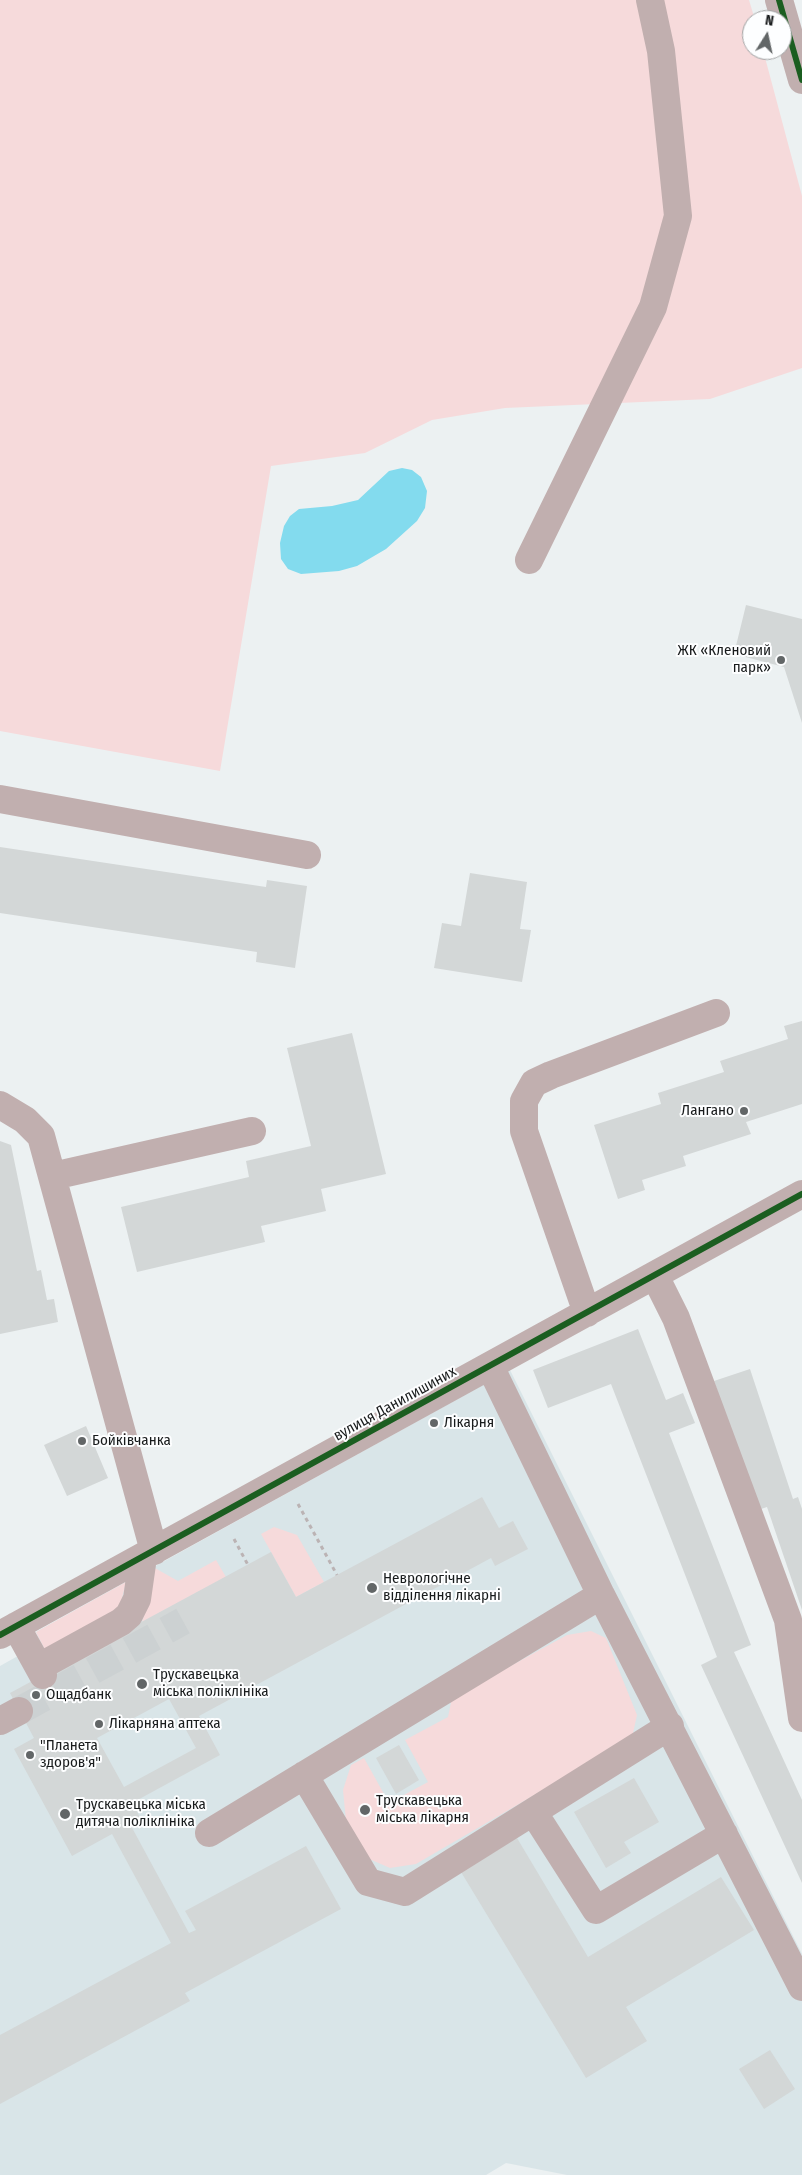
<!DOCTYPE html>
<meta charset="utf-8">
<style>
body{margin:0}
#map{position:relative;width:802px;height:2175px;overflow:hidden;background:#ecf1f2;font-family:"Fira Sans Condensed",sans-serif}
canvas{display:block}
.north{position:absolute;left:742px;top:10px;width:50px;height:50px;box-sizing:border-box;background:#fdfeff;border:1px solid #a1a3a4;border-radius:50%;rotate:10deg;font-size:14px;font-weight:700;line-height:20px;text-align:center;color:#181b1c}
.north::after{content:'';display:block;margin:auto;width:18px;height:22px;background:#626667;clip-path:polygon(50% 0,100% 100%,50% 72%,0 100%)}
</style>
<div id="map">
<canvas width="802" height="2175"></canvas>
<div class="north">N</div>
</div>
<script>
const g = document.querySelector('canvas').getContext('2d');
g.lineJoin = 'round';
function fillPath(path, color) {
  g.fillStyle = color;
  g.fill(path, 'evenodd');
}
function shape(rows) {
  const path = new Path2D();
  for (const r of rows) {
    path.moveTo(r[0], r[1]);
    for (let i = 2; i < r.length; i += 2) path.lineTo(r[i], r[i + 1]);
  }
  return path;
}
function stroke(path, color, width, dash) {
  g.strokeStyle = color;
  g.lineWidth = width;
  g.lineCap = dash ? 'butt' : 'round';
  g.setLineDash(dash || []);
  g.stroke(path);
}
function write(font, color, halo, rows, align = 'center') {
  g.font = font + ' "Fira Sans Condensed",sans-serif';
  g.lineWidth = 4;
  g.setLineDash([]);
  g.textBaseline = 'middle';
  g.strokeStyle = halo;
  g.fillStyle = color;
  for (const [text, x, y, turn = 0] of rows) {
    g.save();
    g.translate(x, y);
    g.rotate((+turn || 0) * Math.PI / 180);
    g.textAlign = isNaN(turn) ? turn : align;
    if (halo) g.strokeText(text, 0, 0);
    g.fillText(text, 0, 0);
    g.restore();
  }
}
const built = shape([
 [510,1370,802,1954,802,2175,567,2175,506,2163,486,2175,0,2175,0,1666,41,1643,36,1632]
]);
const green = shape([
 [0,0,749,0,755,20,752,20,752,50,763,50,802,196,802,368,710,399,505,408,432,420,365,453,271,466,220,771,0,731],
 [274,1527,297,1535,324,1582,296,1597,261,1534],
 [216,1560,226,1577,142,1622,148,1601,153,1567,178,1581],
 [126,1582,119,1610,45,1650,36,1632],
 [591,1631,606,1638,637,1715,632,1738,416,1864,390,1868,367,1858,347,1831,343,1790,351,1765,364,1758,389,1803,428,1782,405,1740,448,1717,452,1698,567,1635]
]);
const water = shape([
 [402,468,412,470,421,477,427,491,425,508,417,521,386,549,357,566,339,571,301,574,288,569,281,559,280,543,284,526,290,516,299,509,332,506,358,500,389,471]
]);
const building = shape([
 [746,605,802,619,802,723,784,667,734,654],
 [0,847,266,887,267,880,307,886,295,968,256,962,257,952,0,913],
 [470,873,527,882,520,929,531,930,522,982,434,968,442,923,461,926],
 [802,1021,802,1104,746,1122,751,1134,683,1156,686,1166,642,1180,645,1190,618,1199,594,1125,661,1104,658,1093,724,1072,720,1061,788,1039,784,1026],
 [352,1033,386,1174,321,1189,326,1211,261,1226,265,1242,137,1272,121,1207,249,1177,246,1161,311,1146,287,1048],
 [0,1141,11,1145,37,1271,41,1270,47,1300,54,1299,58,1322,0,1334],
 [638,1329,666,1400,683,1393,695,1423,669,1433,751,1645,734,1652,802,1800,802,1883,701,1665,717,1657,611,1384,548,1408,533,1370],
 [750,1369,793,1499,798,1497,802,1509,802,1610,767,1507,758,1510,714,1381],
 [86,1426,108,1478,67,1496,44,1445],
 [482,1497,499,1528,513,1521,528,1549,495,1566,491,1558,199,1716,220,1755,132,1803,141,1819,130,1824,189,1933,196,1930,185,1911,306,1846,341,1909,185,1993,190,2001,0,2104,0,2035,171,1943,112,1834,72,1856,14,1749,34,1738,10,1693,271,1552,296,1597],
 [169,1699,196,1748,124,1787,97,1738],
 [399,1745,419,1780,396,1794,376,1758],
 [634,1778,659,1822,624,1842,631,1853,606,1868,574,1812],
 [517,1838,588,1957,721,1877,754,1930,626,2007,647,2041,586,2078,461,1872],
 [770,2050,795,2089,764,2109,739,2069]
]);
const minorTunnel = shape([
 [19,1711,183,1621]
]);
const path = shape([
 [298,1504,337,1575],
 [234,1539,248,1565]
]);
const minor = shape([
 [779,0,802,80],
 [529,560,653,307,678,216,661,51,650,0],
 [0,799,307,855],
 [0,1105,25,1120,41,1136,154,1551],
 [53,1176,252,1131],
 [655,1276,676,1318,788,1620,802,1718],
 [587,1313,524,1131,524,1101,534,1083,551,1075,716,1013],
 [490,1366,601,1595,802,1987],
 [16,1626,43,1675],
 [0,1635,802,1194],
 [39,1667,121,1622,129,1615,137,1599,143,1557],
 [0,1721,19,1711],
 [304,1775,368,1882,405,1892,670,1726],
 [534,1813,596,1910,724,1834],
 [209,1833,601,1595]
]);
const cycleway = shape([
 [779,0,802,80],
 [0,1635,802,1194]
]);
const markers = [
 [781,660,5,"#626667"],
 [744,1111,5,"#626667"],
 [434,1423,5,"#626667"],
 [82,1441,5,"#626667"],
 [372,1588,6,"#626667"],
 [142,1684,6,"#626667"],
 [36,1695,5,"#626667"],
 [99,1724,5,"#626667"],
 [30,1755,5,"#626667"],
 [365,1810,6,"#626667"],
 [65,1814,6,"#626667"]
];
const poiNames = [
 ["ЖК «Кленовий",771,651,"right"],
 ["парк»",771,668,"right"],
 ["Лангано",734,1111,"right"],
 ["Лікарня",444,1423],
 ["Бойківчанка",92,1441],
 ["Неврологічне",383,1579],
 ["відділення лікарні",383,1596],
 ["Трускавецька",153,1675],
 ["міська поліклініка",153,1692],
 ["Ощадбанк",46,1695],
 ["Лікарняна аптека",109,1724],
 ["\"Планета",40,1746],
 ["здоров'я\"",40,1763],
 ["Трускавецька",376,1801],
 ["міська лікарня",376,1818],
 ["Трускавецька міська",76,1805],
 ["дитяча поліклініка",76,1822]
];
const streetNames = [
 ["вулиця Данилишиних",395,1404,-29]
];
fillPath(built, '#d9e5e8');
fillPath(green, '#f6dadb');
fillPath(water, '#83dbee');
fillPath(building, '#d3d7d7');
stroke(minorTunnel, '#ccd1d2', 28, [28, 14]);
stroke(path, '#bbb3b4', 3, [4, 4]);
stroke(minor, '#c1afaf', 28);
stroke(cycleway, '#1b5e20', 6);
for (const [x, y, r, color] of markers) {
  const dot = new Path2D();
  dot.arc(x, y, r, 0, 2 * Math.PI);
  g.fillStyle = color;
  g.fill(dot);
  stroke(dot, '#fdfeff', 2);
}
write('15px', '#181b1c', '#fdfeff', poiNames, 'left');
write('15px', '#181b1c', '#fdfeff', streetNames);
</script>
